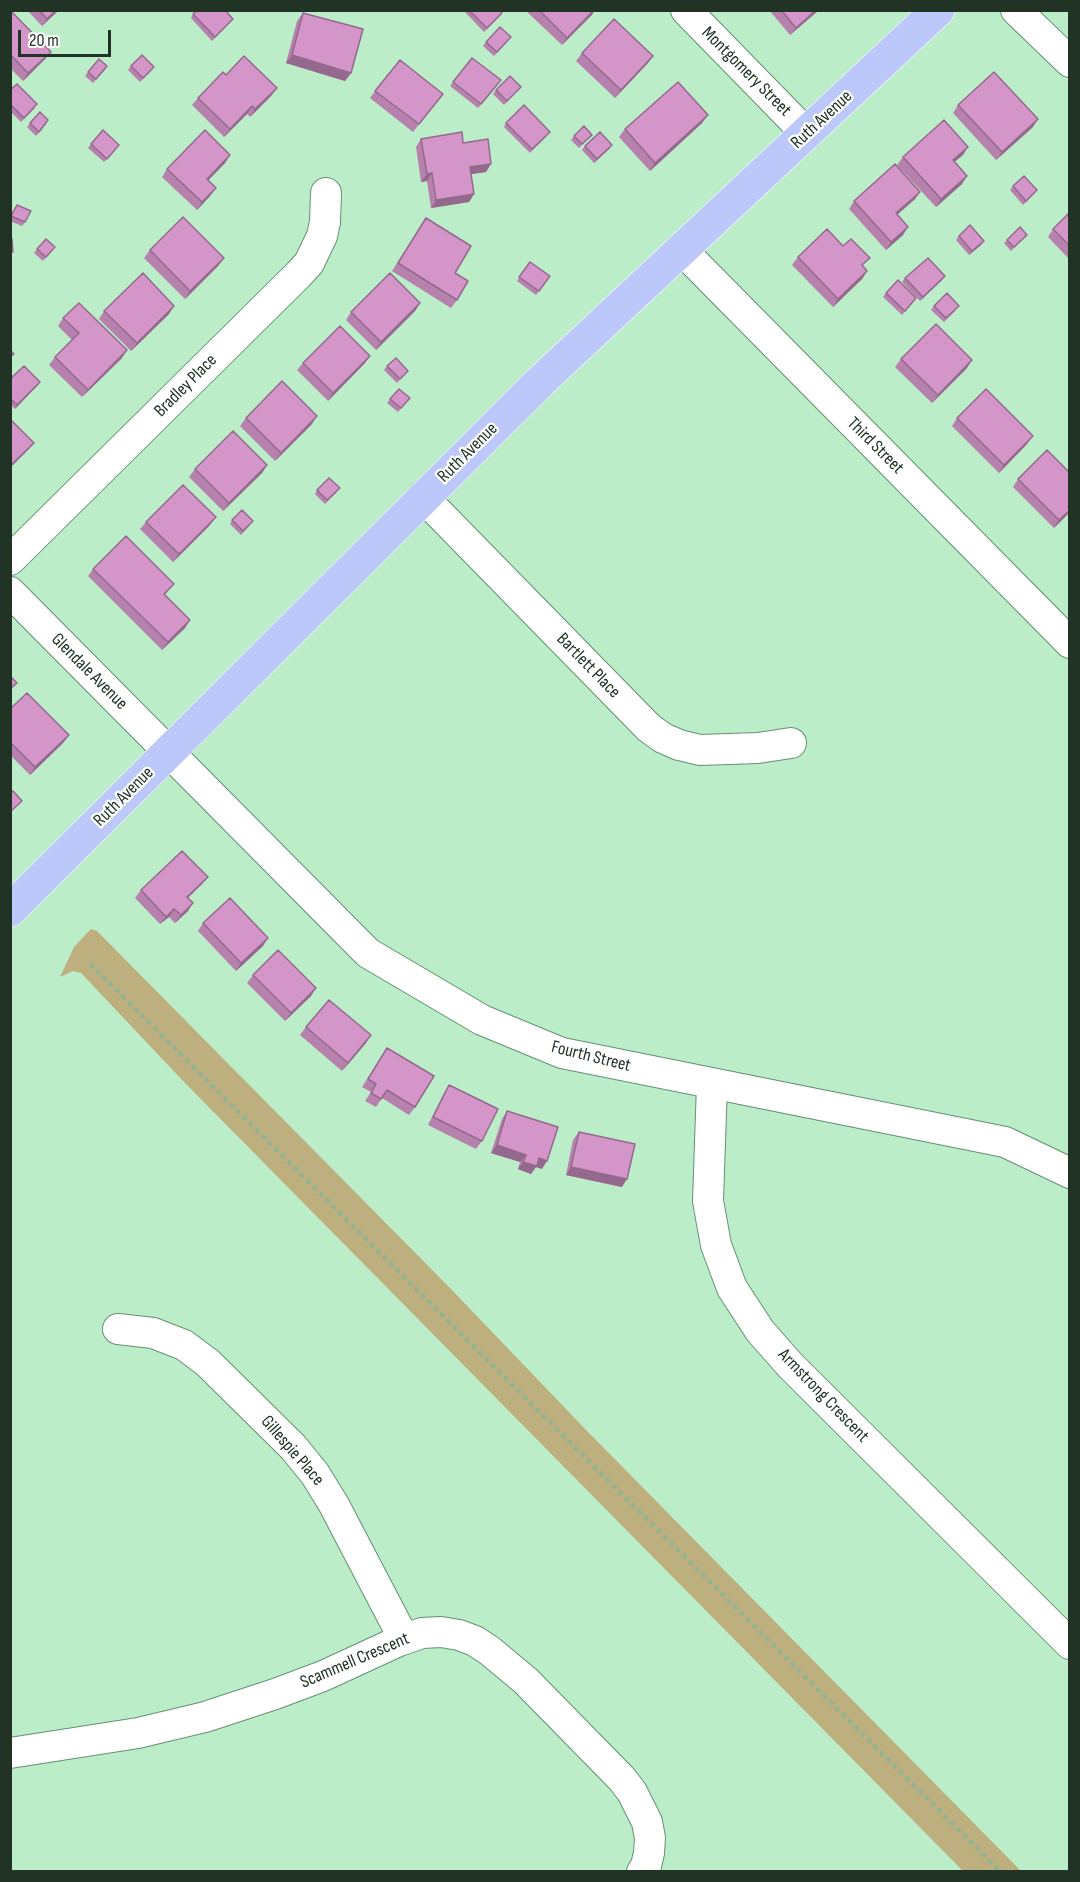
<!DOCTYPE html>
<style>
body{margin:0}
#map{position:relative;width:1080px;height:1882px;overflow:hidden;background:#bcedc9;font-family:"Sofia Sans Condensed",sans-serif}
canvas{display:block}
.frame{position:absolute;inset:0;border:12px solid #203325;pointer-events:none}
.scale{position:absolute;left:18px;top:30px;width:93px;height:27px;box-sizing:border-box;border:3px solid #203325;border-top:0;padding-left:8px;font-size:18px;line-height:21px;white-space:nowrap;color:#203325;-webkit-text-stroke:4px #fff;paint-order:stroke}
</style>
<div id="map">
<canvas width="1080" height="1882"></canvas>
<div class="frame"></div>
<div class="scale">20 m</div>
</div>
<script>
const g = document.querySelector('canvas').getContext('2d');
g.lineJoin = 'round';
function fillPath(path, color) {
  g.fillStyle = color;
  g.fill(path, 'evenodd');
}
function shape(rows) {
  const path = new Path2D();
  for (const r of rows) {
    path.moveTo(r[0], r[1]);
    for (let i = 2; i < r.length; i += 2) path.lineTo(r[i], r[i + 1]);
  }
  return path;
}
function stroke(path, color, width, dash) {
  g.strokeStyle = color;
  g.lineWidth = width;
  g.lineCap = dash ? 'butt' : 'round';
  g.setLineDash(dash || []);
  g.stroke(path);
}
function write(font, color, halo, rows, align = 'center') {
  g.font = font + ' "Sofia Sans Condensed",sans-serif';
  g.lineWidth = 4.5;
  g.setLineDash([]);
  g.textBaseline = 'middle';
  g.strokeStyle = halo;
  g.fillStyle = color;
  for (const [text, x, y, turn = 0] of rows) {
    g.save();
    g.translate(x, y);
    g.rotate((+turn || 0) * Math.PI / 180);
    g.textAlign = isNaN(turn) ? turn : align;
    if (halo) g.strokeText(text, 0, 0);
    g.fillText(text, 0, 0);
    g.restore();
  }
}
const green = shape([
 [91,929,97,931,450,1288,588,1432,1021,1871,963,1871,185,1083,81,973,73,971,60,977,74,947]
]);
const path = shape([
 [90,964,1001,1872]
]);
const minor = shape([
 [686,10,807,134],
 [1016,10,1070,62],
 [681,249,1070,643],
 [423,497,649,728,663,738,679,745,700,750,758,748,791,743],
 [10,560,299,274,309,263,322,236,325,222,326,193],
 [10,592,368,953,482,1020,562,1053,1005,1142,1070,1173],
 [712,1084,708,1201,716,1245,732,1288,760,1331,790,1365,1070,1644],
 [118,1329,153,1333,184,1345,208,1363,293,1447,315,1474,334,1505,404,1639],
 [10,1753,138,1733,205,1717,275,1694,323,1676,399,1641,422,1633,441,1632,459,1635,475,1641,490,1651,526,1681,622,1779,632,1792,647,1822,650,1838,649,1853,646,1866,642,1872]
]);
const major = shape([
 [10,910,540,382,938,10]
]);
const wall = shape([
 [10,10,45,59,23,81,10,68],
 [27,10,59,10,42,26],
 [464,10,500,10,499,17,484,32,464,11],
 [525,10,595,10,562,45],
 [769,10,819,10,790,35],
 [303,13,351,73,345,81,286,63,297,21],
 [193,14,233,19,212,41,191,18],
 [508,40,494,56,483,46,486,42],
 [582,53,653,56,647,64,615,98,576,61],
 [472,58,501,80,478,108,450,86],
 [131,66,151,71,140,82,128,70],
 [105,70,93,83,85,76,88,72],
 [226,75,277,88,271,96,250,117,247,114,224,137,192,105,198,98],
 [521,87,504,105,493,94,496,90],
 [10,90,35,108,21,122,10,111],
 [375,91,443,94,413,132,370,98],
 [958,105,1033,127,996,160,953,113],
 [30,123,46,124,36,136,27,127],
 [506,123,547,136,530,153,504,127],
 [702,123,650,171,619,137,625,129],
 [592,135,579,148,571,140,574,136],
 [421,139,463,143,486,172,471,174,474,194,469,202,431,208,427,181,421,182,416,147],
 [91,144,116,149,104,162,88,148],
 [612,145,609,149,594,163,582,150,585,146],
 [230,155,225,163,208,180,216,188,210,196,197,210,162,177,167,169],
 [963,155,954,162,962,184,936,207,897,165,903,157],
 [1013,186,1034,194,1023,205,1010,190],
 [920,192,915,199,897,215,903,235,886,250,849,209,854,201],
 [17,205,25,222,22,226,10,221,10,216],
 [1070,212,1070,260,1048,237,1053,229],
 [426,218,455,273,457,300,451,308,392,271],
 [1027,235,1011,251,1004,243,1007,240],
 [959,236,984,241,981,245,969,255,956,240],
 [55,247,43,261,34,253,37,249],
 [150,250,224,258,218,266,185,299,144,258],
 [798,257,863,267,867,271,862,279,833,307,792,265],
 [530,262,550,276,536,295,517,281],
 [945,276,942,280,920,301,902,282,905,278],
 [886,293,916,298,902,315,883,297],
 [420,303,415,311,376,350,346,320,351,312],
 [934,306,956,310,944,322,931,310],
 [104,311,169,314,131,351,99,319],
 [63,318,122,358,82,397,49,365,55,357,72,340,58,326],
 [370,356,365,363,328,401,297,370,303,363],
 [901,359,967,368,932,403,895,367],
 [387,366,408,371,397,383,384,370],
 [10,379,40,382,15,409,10,404],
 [390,399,407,402,398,412,387,403],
 [246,418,312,424,275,461,240,426],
 [957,418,1027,444,999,473,952,426],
 [267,465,262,473,223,511,189,477,195,469],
 [1018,479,1070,512,1054,528,1013,487],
 [317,490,337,492,325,504,315,494],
 [232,520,250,525,241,535,230,524],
 [146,522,210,525,173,562,140,529],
 [93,569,168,591,165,595,190,620,185,628,162,650,88,576],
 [10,709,69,735,63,743,30,775,10,755],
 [202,884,188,898,188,911,175,923,169,917,160,924,135,898,141,890],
 [203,923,263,946,236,971,198,931],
 [253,975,311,996,285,1021,247,983],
 [306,1027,366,1043,342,1071,300,1035],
 [387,1048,415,1107,409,1115,382,1098,376,1107,365,1101,371,1092,362,1087],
 [449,1085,482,1141,476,1149,428,1125,444,1093],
 [507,1111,542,1169,536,1167,531,1174,518,1169,520,1162,491,1153,502,1119],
 [579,1132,622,1187,566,1175,573,1140]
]);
const shadedWall = shape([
 [56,10,59,10,42,26,47,19],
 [594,10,595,10,592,15,562,45,567,38],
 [816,10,819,10,790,35,796,28],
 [51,52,45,59,23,81,28,73],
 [292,55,351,73,345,81,286,63],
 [653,56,647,64,615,98,621,90],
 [277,88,271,96,250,117,255,109],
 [252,106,247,114,224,137,230,129],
 [708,115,702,123,650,171,655,163],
 [1038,119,1033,127,996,160,1002,152],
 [612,145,609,149,594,163,597,159],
 [968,147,963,155,947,168,953,160],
 [230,155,225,163,202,187,207,179],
 [491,164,486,172,465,175,470,167],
 [432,173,427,181,421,182,427,174],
 [967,176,962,184,936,207,941,199],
 [216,188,210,196,197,210,202,202],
 [920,192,915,199,890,221,896,213],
 [474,194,469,202,431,208,436,200],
 [908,227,903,235,886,250,891,242],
 [984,241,981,245,969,255,972,251],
 [224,258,218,266,185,299,190,291],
 [867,271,862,279,833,307,838,299],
 [945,276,942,280,920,301,923,297],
 [420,303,415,311,376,350,381,342],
 [174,306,169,314,131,351,137,343],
 [127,350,122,358,82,397,88,390],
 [370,356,365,363,328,401,333,393],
 [972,360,967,368,932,403,938,395],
 [40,382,37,386,15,409,17,405],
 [317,416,312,424,275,461,281,453],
 [1033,436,1027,444,999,473,1004,465],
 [34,443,28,450,10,468,10,466],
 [267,465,262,473,223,511,229,503],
 [1070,510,1070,512,1054,528,1059,520],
 [216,517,210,525,173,562,179,554],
 [190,620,185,628,162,650,168,642],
 [69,735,63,743,30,775,35,767],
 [208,877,202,884,181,904,187,897],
 [193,903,188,911,175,923,181,915],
 [174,909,169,917,160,924,166,917],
 [268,938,263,946,236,971,241,963],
 [316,988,311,996,285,1021,291,1013],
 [371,1035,366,1043,342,1071,348,1063],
 [497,1145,526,1155,520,1162,491,1153],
 [539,1158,547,1161,542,1169,536,1167,531,1174,518,1169,523,1162],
 [571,1167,627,1179,622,1187,566,1175]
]);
const building = shape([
 [10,10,51,52,28,73,10,54,10,10],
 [39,10,56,10,47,19,39,10],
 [198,10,225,10,233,19,215,37,193,14,198,10],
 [469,10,500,10,502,13,487,28,469,10],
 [539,10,594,10,567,38,539,10],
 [781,10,816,10,796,28,781,10],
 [303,13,363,29,351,73,292,55,303,13],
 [614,19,653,56,621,90,582,53,614,19],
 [500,27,511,37,497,52,486,42,500,27],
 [142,55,154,67,143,78,131,66,142,55],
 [244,56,277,88,255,109,252,106,230,129,198,98,223,72,226,75,244,56],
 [472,58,501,80,481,104,453,82,472,58],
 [99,59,107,66,96,79,88,72,99,59],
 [400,60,443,94,419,124,375,91,400,60],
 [994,72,1038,119,1002,152,958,105,994,72],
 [510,76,521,87,507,101,496,90,510,76],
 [678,82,708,115,655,163,625,129,678,82],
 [17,84,37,104,24,118,10,104,10,90,17,84],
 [524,105,550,132,532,149,506,123,524,105],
 [40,112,48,120,39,132,30,123,40,112],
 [944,120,968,147,953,160,967,176,941,199,903,157,944,120],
 [584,126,592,135,582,144,574,136,584,126],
 [103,130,119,145,107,159,91,144,103,130],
 [205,130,230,155,207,179,216,188,202,202,167,169,205,130],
 [462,132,463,143,488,139,491,164,470,167,474,194,436,200,432,173,427,174,421,139,462,132],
 [600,132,612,145,597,159,585,146,600,132],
 [895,164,920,192,896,213,908,227,891,242,854,201,895,164],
 [1024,176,1037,190,1026,201,1013,186,1024,176],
 [17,205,31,211,25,222,11,216,17,205],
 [1070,212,1070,246,1053,229,1070,212],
 [183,217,224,258,190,291,150,250,183,217],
 [426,218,471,246,455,273,468,281,457,300,398,263,426,218],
 [970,225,984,241,972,251,959,236,970,225],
 [1020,227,1027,235,1014,247,1007,240,1020,227],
 [827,229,843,246,851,239,870,258,862,265,867,271,838,299,798,257,827,229],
 [10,239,12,239,13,252,10,252,10,239],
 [46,239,55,247,46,257,37,249,46,239],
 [928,258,945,276,923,297,905,278,928,258],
 [530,262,550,276,539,291,519,277,530,262],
 [143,273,174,306,137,343,104,311,143,273],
 [390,273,420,303,381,342,351,312,390,273],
 [898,280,916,298,905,311,886,293,898,280],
 [947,293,959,306,946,318,934,306,947,293],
 [79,303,127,350,88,390,55,357,79,333,63,318,79,303],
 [936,324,972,360,938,395,901,359,936,324],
 [340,326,370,356,333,393,303,363,340,326],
 [10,350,14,354,10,357,10,350],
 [396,358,408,371,400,379,387,366,396,358],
 [24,366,40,382,17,405,10,398,10,379,24,366],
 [282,381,317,416,281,453,246,418,282,381],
 [399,389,410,398,401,408,390,399,399,389],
 [986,389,1033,436,1004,465,957,418,986,389],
 [10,419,34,443,10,466,10,419],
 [233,431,267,465,229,503,195,469,233,431],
 [1047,450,1070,473,1070,510,1059,520,1018,479,1047,450],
 [329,478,340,488,327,500,317,490,329,478],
 [183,485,216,517,179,554,146,522,183,485],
 [242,510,253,521,243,531,232,520,242,510],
 [126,536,174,584,164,594,190,620,168,642,93,569,126,536],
 [10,676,17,683,10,689,10,676],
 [27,693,69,735,35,767,10,742,10,709,27,693],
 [13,791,22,801,10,812,10,793,13,791],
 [182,851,208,877,187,897,193,903,181,915,174,909,166,917,141,890,182,851],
 [230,898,268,938,241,963,203,923,230,898],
 [278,950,316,988,291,1013,253,975,278,950],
 [329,1000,371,1035,348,1063,306,1027,329,1000],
 [387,1048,434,1076,415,1107,387,1090,381,1099,371,1093,376,1084,368,1079,387,1048],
 [449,1085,498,1109,482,1141,433,1117,449,1085],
 [507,1111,558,1127,547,1161,539,1158,537,1166,523,1162,526,1155,497,1145,507,1111],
 [579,1132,635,1144,627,1179,571,1167,579,1132]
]);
const streetNames = [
 ["Montgomery Street",746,72,45],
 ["Ruth Avenue",822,120,-43],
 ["Bradley Place",186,386,-45],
 ["Third Street",875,446,45],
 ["Ruth Avenue",468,453,-45],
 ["Bartlett Place",588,666,46],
 ["Glendale Avenue",89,672,45],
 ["Ruth Avenue",124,797,-45],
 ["Fourth Street",591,1057,14],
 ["Armstrong Crescent",823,1396,46],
 ["Gillespie Place",292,1451,49],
 ["Scammell Crescent",355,1661,-23]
];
fillPath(green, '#beaf7e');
stroke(minor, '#639171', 32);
stroke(major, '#fff', 34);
stroke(path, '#8cb496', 4, [4.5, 4.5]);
stroke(minor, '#fff', 30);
stroke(major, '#bcc7fa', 33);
fillPath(wall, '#b681ad');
fillPath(shadedWall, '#94698d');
fillPath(building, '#d496c9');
stroke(building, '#94698d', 1.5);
write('18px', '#203325', '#fff', streetNames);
</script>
